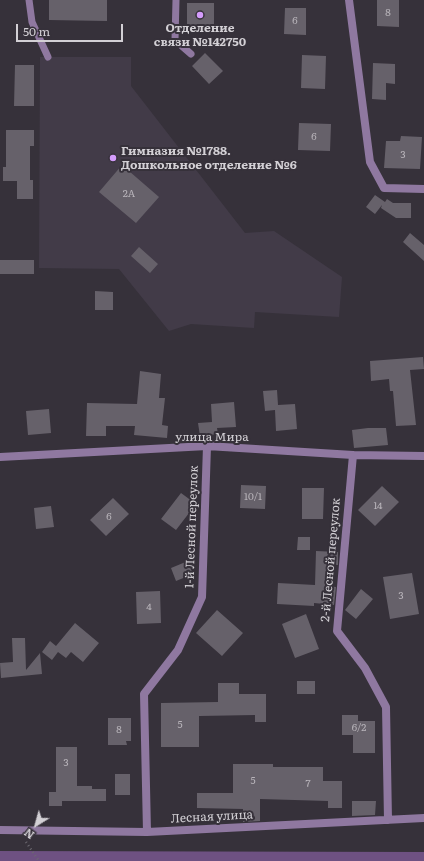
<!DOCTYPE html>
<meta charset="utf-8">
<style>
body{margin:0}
#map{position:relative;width:424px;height:861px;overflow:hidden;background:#36313a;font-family:Literata,serif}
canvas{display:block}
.north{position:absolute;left:16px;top:805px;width:40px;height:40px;-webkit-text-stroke:3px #36313a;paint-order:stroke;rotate:217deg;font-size:11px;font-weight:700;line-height:16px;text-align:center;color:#d3d0d5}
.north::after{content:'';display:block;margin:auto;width:14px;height:18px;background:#d3d0d5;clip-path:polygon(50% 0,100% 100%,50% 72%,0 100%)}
.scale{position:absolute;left:16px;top:24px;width:107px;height:18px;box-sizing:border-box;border:2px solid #d3d0d5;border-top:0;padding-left:5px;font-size:12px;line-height:14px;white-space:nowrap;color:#d3d0d5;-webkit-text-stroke:3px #36313a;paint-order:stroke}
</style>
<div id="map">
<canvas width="424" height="861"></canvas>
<div class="north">N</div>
<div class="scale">50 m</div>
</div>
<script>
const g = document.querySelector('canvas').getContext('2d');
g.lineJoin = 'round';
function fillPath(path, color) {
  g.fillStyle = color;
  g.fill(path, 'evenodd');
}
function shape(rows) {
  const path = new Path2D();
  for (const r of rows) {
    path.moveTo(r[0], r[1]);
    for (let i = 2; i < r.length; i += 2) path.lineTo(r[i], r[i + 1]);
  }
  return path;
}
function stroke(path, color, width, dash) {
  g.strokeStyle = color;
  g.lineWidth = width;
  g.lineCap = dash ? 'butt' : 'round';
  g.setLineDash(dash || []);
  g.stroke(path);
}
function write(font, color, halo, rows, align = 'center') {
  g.font = font + ' Literata,serif';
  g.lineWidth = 4;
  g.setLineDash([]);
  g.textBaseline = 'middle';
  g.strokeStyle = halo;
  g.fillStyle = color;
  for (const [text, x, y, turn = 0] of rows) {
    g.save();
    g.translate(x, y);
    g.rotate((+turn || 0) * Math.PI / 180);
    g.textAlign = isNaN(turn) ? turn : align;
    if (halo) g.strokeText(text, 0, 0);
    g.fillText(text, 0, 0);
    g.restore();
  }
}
const built = shape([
 [40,57,131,57,131,86,245,233,274,231,342,277,339,317,255,312,254,328,191,324,169,331,119,269,39,268]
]);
const forest = shape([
 [0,851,424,852,424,861,0,861]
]);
const building = shape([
 [49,0,107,0,107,21,49,20],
 [377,0,399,0,399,27,377,26],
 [187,3,214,3,214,27,187,27],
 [285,8,306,8,306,35,284,34],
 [205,53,223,71,209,84,192,66],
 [302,55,326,56,325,89,301,88],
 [373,63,395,64,395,84,386,83,386,100,372,99],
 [15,65,34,65,34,106,14,106],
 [299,123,331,124,330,151,298,150],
 [6,130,34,130,34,146,30,146,30,180,33,180,33,199,17,199,17,181,3,181,3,167,6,167],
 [401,136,422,137,420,169,384,168,386,141,400,141],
 [122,165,159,197,136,223,99,192],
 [375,195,385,202,387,199,393,203,411,203,411,218,396,218,381,208,382,205,375,214,366,207],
 [410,233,424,245,424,261,403,242],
 [139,247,158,264,150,273,131,256],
 [0,260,34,260,34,274,0,274],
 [95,291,113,292,113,310,95,310],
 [423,357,424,369,410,370,416,425,396,426,393,391,390,391,389,379,371,381,370,361],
 [140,371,161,374,159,398,165,398,162,425,168,426,167,438,134,435,135,426,106,426,106,436,86,436,87,403,137,404],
 [277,390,278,405,295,404,297,429,276,431,275,410,265,411,263,391],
 [234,402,236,427,217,428,218,434,200,436,198,423,212,422,211,404],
 [49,409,51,433,28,435,26,411],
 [368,428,386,428,388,445,354,448,352,430],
 [241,485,266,486,265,509,240,508],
 [382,486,399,502,375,526,358,510],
 [302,488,324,488,323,519,302,519],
 [181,493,196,504,176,530,161,519],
 [113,498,129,514,106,536,90,520],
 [51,506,54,527,36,529,34,508],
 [298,537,310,537,310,550,297,550],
 [316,551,338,552,338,565,328,564,327,586,336,587,334,605,314,603,314,606,277,604,278,583,315,585],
 [188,561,193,574,176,581,171,568],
 [412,573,419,614,390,619,383,577],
 [361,589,373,599,356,619,345,610],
 [160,591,161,623,137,624,136,592],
 [217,610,243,633,222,656,196,633],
 [306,614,319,649,295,658,282,624],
 [75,623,99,643,83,662,71,652,66,658,58,652,52,660,42,652,50,641,56,646],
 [12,638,25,638,26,670,40,653,42,674,1,678,0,663,13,662],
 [297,681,315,681,315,694,297,694],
 [218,683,239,683,239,694,266,694,266,722,255,722,255,715,199,716,199,747,161,747,161,703,218,702],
 [342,715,358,715,358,721,375,721,375,753,353,753,353,735,342,735],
 [108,718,131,718,131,741,126,741,127,745,108,745],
 [56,747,77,747,77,786,92,786,92,789,106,789,106,801,62,801,62,806,49,806,49,792,56,792],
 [233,764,273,764,273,767,323,767,323,781,342,781,342,808,328,808,328,801,260,799,260,821,243,822,243,809,197,808,197,793,233,793],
 [115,774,130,774,130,795,115,795],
 [352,801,376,801,375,815,352,816]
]);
const path = shape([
 [26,842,39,861]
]);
const service = shape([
 [29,0,32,22,48,57],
 [176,0,175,40,191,54]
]);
const minor = shape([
 [349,0,370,162,384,188,424,189],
 [353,455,337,631,365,668,386,707,388,820],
 [0,457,207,446,353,455,424,456],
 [0,830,147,832,424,818],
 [147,832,144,694,178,650,202,597,207,446]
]);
const markers = [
 [200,15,4,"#d49cfc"],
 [113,158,4,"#d49cfc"]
];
const numberNames = [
 ["8",388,13],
 ["6",295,21],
 ["6",314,137],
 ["3",403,155],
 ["2А",129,194],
 ["10/1",253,497],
 ["14",378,506],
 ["6",109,517],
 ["3",401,596],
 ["4",149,607],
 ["5",180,725],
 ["6/2",359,728],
 ["8",119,730],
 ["3",66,763],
 ["5",253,781],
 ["7",308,784]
];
const poiNames = [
 ["Отделение",200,28],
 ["связи №142750",200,42],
 ["Гимназия №1788.",121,151,"left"],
 ["Дошкольное отделение №6",121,165,"left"]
];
const streetNames = [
 ["улица Мира",212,437],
 ["1-й Лесной переулок",192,527,-88],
 ["2-й Лесной переулок",331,560,-85],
 ["Лесная улица",212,817,-3]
];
fillPath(built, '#423b48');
fillPath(forest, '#6e5182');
fillPath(building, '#66616a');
stroke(path, '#6d6971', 2.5, [1, 3]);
stroke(service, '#8f78a0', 7);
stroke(minor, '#8f78a0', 8);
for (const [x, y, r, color] of markers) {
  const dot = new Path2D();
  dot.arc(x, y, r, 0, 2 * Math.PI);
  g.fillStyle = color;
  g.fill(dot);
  stroke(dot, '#36313a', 1.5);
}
write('10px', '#b8b4ba', null, numberNames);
write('bold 12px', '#d3d0d5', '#36313a', poiNames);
write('12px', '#d3d0d5', '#36313a', streetNames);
</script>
